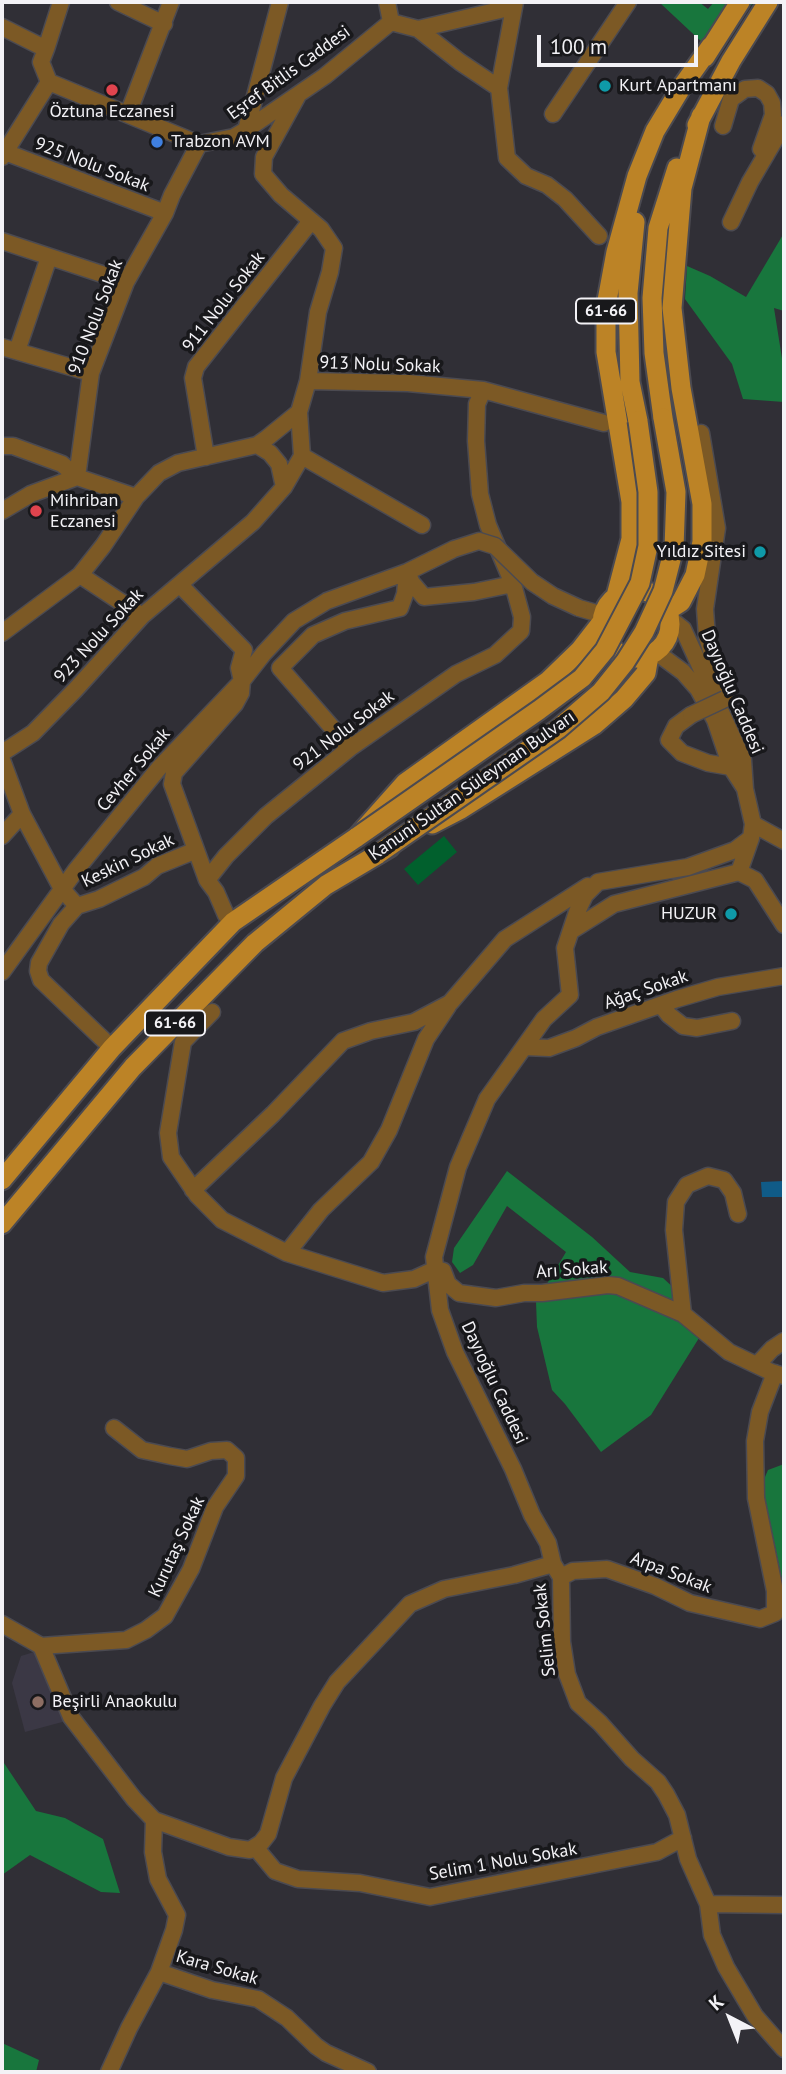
<!DOCTYPE html>
<meta charset="utf-8">
<style>
body{margin:0}
#map{position:relative;width:786px;height:2074px;overflow:hidden;background:#302f36;font-family:"PT Sans",sans-serif}
canvas{display:block}
.frame{position:absolute;inset:0;border:4px solid #f3f2f6;pointer-events:none}
.north{position:absolute;left:695px;top:1983px;width:70px;height:70px;-webkit-text-stroke:5px #18181b;paint-order:stroke;rotate:318deg;font-size:19px;font-weight:700;line-height:28px;text-align:center;color:#f3f2f6}
.north::after{content:'';display:block;margin:auto;width:24px;height:32px;background:#f3f2f6;clip-path:polygon(50% 0,100% 100%,50% 72%,0 100%)}
.scale{position:absolute;left:537px;top:35px;width:161px;height:32px;box-sizing:border-box;border:4px solid #f3f2f6;border-top:0;padding-left:9px;font-size:21px;line-height:24px;white-space:nowrap;color:#f3f2f6;-webkit-text-stroke:5px #18181b;paint-order:stroke}
</style>
<div id="map">
<canvas width="786" height="2074"></canvas>
<div class="frame"></div>
<div class="north">K</div>
<div class="scale">100 m</div>
</div>
<script>
const g = document.querySelector('canvas').getContext('2d');
g.lineJoin = 'round';
function fillPath(path, color) {
  g.fillStyle = color;
  g.fill(path, 'evenodd');
}
function shape(rows) {
  const path = new Path2D();
  for (const r of rows) {
    if (r.length === 3) {
      path.moveTo(r[0] + r[2], r[1]);
      path.arc(r[0], r[1], r[2], 0, 2 * Math.PI);
      continue;
    }
    path.moveTo(r[0], r[1]);
    for (let i = 2; i < r.length; i += 2) path.lineTo(r[i], r[i + 1]);
  }
  return path;
}
function stroke(path, color, width, dash) {
  g.strokeStyle = color;
  g.lineWidth = width;
  g.lineCap = dash ? 'butt' : 'round';
  g.setLineDash(dash || []);
  g.stroke(path);
}
function write(font, color, halo, rows, align = 'center') {
  g.font = font + ' "PT Sans",sans-serif';
  g.lineWidth = 7;
  g.setLineDash([]);
  g.textBaseline = 'middle';
  g.strokeStyle = halo;
  g.fillStyle = color;
  for (const [text, x, y, turn = 0] of rows) {
    g.save();
    g.translate(x, y);
    g.rotate((+turn || 0) * Math.PI / 180);
    g.textAlign = isNaN(turn) ? turn : align;
    if (halo) g.strokeText(text, 0, 0);
    g.fillText(text, 0, 0);
    g.restore();
  }
}
const built = shape([
 [34,1652,39,1656,66,1721,25,1732,12,1683,21,1656]
]);
const green = shape([
 [444,836,457,852,418,885,404,869]
]);
const forest = shape([
 [659,2,699,2,708,9,714,2,755,2,705,45],
 [784,233,784,311,774,308,784,371,784,402,743,399,732,364,685,299,687,266,710,276,746,297],
 [507,1171,592,1237,630,1272,663,1278,677,1291,680,1323,699,1338,651,1415,601,1452,565,1404,552,1390,537,1327,536,1302,566,1252,507,1206,473,1265,460,1273,452,1262,454,1248],
 [784,1464,784,1590,762,1484,768,1470],
 [2,1760,36,1811,65,1818,103,1839,120,1893,101,1892,30,1855,2,1875],
 [2,2043,39,2060,36,2072,2,2072]
]);
const water = shape([
 [784,1181,784,1197,762,1197,761,1182]
]);
const minor = shape([
 [118,2,164,24],
 [387,2,391,22],
 [2,27,46,49,41,62,49,82,199,144,234,137,246,130,325,76,391,22,418,29,513,7],
 [418,29,460,62,499,88,507,158,526,176,547,185,565,199,599,236],
 [46,49,61,2],
 [499,88,515,2],
 [297,97,264,157,263,174,281,195,321,229,334,248,330,272,318,312,308,381],
 [128,114,171,2],
 [553,114,628,2],
 [723,126,731,99,745,89,758,88,767,94,772,103,773,115,761,149,766,155],
 [246,130,280,2],
 [5,152,165,213],
 [2,157,49,82],
 [731,222,750,182,784,124],
 [2,241,126,282],
 [2,347,91,373],
 [17,351,49,257],
 [701,433,717,528,705,609,707,637,725,699],
 [257,445,270,453,279,464,284,487],
 [2,446,13,446,62,464,77,477,136,497,159,473,178,463,257,445,267,438,299,412,308,381,408,383,483,390,604,423],
 [302,456,422,525],
 [206,457,193,378,196,367,311,221],
 [2,511,31,494,77,477,91,373,126,282,165,213,172,195,199,144],
 [407,572,412,583,424,597,474,592,513,584],
 [80,575,142,616],
 [180,585,244,650,239,668,242,681,241,693,235,704,174,773,172,784,207,880],
 [579,608,603,615],
 [2,633,80,575,103,546,136,497],
 [656,652,683,672,698,689,715,720,731,767,744,787],
 [691,715,676,726,669,740,682,753,708,763,731,767],
 [350,748,280,668,313,635,345,621,400,608,405,594,407,572],
 [2,753,33,733,75,690,142,616,253,522,284,487,302,456,299,412],
 [2,760,22,814,62,889,77,906,61,924,39,963,38,971,41,980,112,1048],
 [753,824,784,841],
 [2,836,22,814],
 [751,838,739,872,755,880,784,925],
 [77,906,99,899,144,877,157,866,194,851],
 [233,922,226,915,216,892,207,880,226,856,266,816,350,748,456,674,495,655,521,631,522,617,513,584,488,525,480,494,476,441,477,404,483,390],
 [571,931,614,904,739,872],
 [2,972,76,870,159,768,242,681,264,653,294,621,327,601,407,572,454,549],
 [661,1005,669,1015,683,1026,697,1028,732,1021],
 [212,1012,183,1042,168,1133,171,1157,197,1195,222,1220,287,1253,383,1283,414,1279,436,1269,443,1271,448,1284,459,1293,496,1298,524,1293,542,1293,608,1285,618,1286,683,1314,729,1352,771,1372,784,1376],
 [524,1047,549,1048,576,1038,597,1027,677,999,718,987,784,976],
 [193,1190,273,1114,343,1041,371,1031,414,1022,450,1003,505,939,588,886],
 [287,1253,321,1210,371,1162,389,1130,426,1039,448,1006],
 [683,1314,674,1230,676,1202,687,1185,708,1176,724,1180,733,1193,738,1214],
 [757,1365,772,1349,784,1341],
 [553,1564,548,1543,532,1515,513,1469,455,1352,440,1310,434,1257,458,1167,487,1099,544,1019,570,995,565,948,577,912,585,895,598,882,688,867,735,850,751,838,753,824,745,789,743,760,683,629,669,618],
 [561,1577,573,1571,607,1569,655,1586,690,1603,760,1619,775,1613,775,1591,756,1498,755,1441,760,1412,775,1373],
 [2,1624,41,1646,71,1717,134,1799,154,1820,153,1852,158,1879,177,1915,174,1930,159,1972,129,2028,109,2072],
 [41,1646,126,1640,146,1630,165,1616,191,1569,215,1507,236,1476,236,1458,227,1450,211,1451,187,1459,170,1456,142,1450,114,1428],
 [154,1820,229,1847,250,1850,261,1843,268,1834,284,1778,322,1706,337,1682,410,1604,444,1589,514,1575,553,1564,561,1577,562,1642,567,1674,578,1703,600,1723,632,1759,658,1782,666,1794,677,1815,688,1859,708,1904,712,1935,726,1967,755,2016,784,2049],
 [255,1847,275,1871,298,1879,360,1883,430,1897,657,1852,683,1838],
 [708,1904,784,1905],
 [159,1972,212,1990,258,1999,287,2018,316,2046,326,2053,368,2072]
]);
const major = shape([
 [705,57,740,2],
 [697,125,731,61,768,2],
 [635,222,628,293,630,382,638,421],
 [663,418,654,353,652,298,658,228,677,168],
 [636,624,34],
 [616,596,631,539,631,502,606,352,606,306,616,252,637,176,655,131,681,88,711,46],
 [667,611,681,602,695,575,702,542,702,504,681,388,672,308,682,188,701,116],
 [432,824,461,809,594,725,624,699,646,673,649,656],
 [2,1180,112,1048,233,922,357,837,405,783,548,681,580,650,601,623],
 [2,1224,133,1067,255,943,326,885,390,847]
]);
const minorBridge = shape([
 [454,549,479,541,495,546,532,582,553,596,579,608],
 [691,715,725,699]
]);
const majorBridge = shape([
 [357,837,539,710,582,678,605,650,640,583,648,546,648,492,638,421],
 [378,854,558,729,601,692,625,662,644,632,663,591,674,548,676,492,663,418]
]);
const markers = [
 [605,86,7,"#0f9aa8"],
 [112,90,7,"#e0444e"],
 [157,142,7,"#3f7fe0"],
 [36,511,7,"#e0444e"],
 [760,552,7,"#0f9aa8"],
 [731,914,7,"#0f9aa8"],
 [38,1702,7,"#8d6e63"]
];
const shields = [
 [606,311,60],
 [175,1023,60]
];
const shieldNames = [
 ["61-66",606,311],
 ["61-66",175,1023]
];
const streetNames = [
 ["Eşref Bitlis Caddesi",289,73,-36],
 ["925 Nolu Sokak",92,165,21],
 ["911 Nolu Sokak",224,302,-52],
 ["910 Nolu Sokak",96,317,-69],
 ["913 Nolu Sokak",380,365,2],
 ["923 Nolu Sokak",99,636,-47],
 ["Dayıoğlu Caddesi",732,692,67],
 ["921 Nolu Sokak",344,731,-37],
 ["Cevher Sokak",134,770,-50],
 ["Kanuni Sultan Süleyman Bulvarı",472,786,-35],
 ["Keskin Sokak",128,861,-26],
 ["Ağaç Sokak",646,990,-19],
 ["Arı Sokak",572,1270,-4],
 ["Dayıoğlu Caddesi",494,1383,65],
 ["Kurutaş Sokak",177,1547,-65],
 ["Arpa Sokak",671,1573,21],
 ["Selim Sokak",545,1630,-96],
 ["Selim 1 Nolu Sokak",503,1862,-10],
 ["Kara Sokak",217,1968,16]
];
const poiNames = [
 ["Kurt Apartmanı",619,86],
 ["Öztuna Eczanesi",112,112,"center"],
 ["Trabzon AVM",171,142],
 ["Mihriban",50,501],
 ["Eczanesi",50,522],
 ["Yıldız Sitesi",746,552,"right"],
 ["HUZUR",717,914,"right"],
 ["Beşirli Anaokulu",52,1702]
];
fillPath(built, '#3b3845');
fillPath(green, '#01602d');
fillPath(forest, '#18763d');
fillPath(water, '#105b87');
stroke(minor, '#4b4a51', 19);
stroke(major, '#4b4a51', 23);
stroke(minor, '#7c5925', 16);
stroke(major, '#bc8326', 19);
stroke(minorBridge, '#4b4a51', 19, []);
stroke(majorBridge, '#4b4a51', 23, []);
stroke(minorBridge, '#7c5925', 16);
stroke(majorBridge, '#bc8326', 19);
for (const [x, y, r, color] of markers) {
  const dot = new Path2D();
  dot.arc(x, y, r, 0, 2 * Math.PI);
  g.fillStyle = color;
  g.fill(dot);
  stroke(dot, '#18181b', 2.5);
}
for (const [x, y, w] of shields) {
  const box = new Path2D();
  box.roundRect(x - w / 2, y - 12.5, w, 25, 5);
  g.fillStyle = '#18181b';
  g.fill(box);
  stroke(box, '#f3f2f6', 2);
}
write('bold 16px', '#f3f2f6', null, shieldNames);
write('18px', '#f3f2f6', '#18181b', streetNames);
write('18px', '#f3f2f6', '#18181b', poiNames, 'left');
</script>
